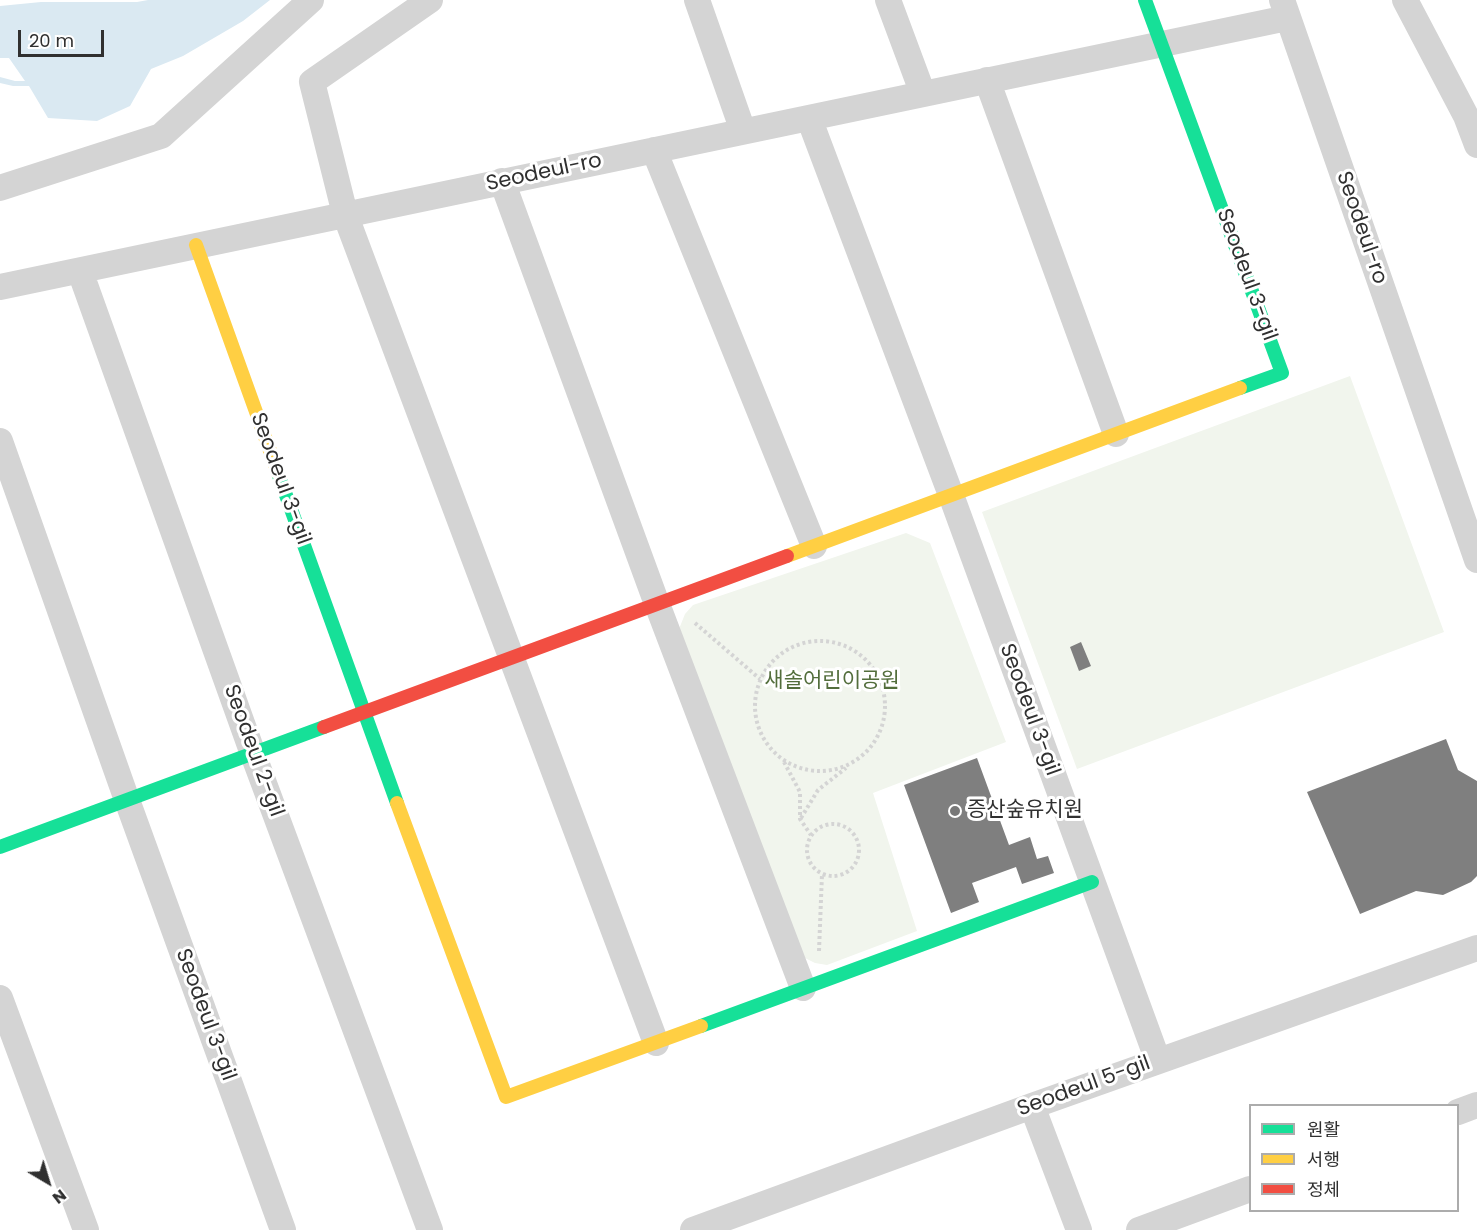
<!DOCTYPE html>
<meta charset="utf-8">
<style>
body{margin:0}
#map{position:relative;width:1477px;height:1230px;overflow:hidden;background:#fff;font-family:Poppins,"Noto Sans KR",sans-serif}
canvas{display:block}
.legend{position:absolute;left:1249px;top:1104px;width:210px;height:108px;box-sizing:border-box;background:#fff;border:2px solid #acacac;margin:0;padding:8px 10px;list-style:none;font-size:18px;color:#303030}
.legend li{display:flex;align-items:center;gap:12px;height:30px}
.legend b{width:30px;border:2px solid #acacac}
.north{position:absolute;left:18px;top:1152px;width:60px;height:60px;-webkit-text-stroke:4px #fff;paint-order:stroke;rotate:142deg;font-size:16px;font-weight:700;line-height:24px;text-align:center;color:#303030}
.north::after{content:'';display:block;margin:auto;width:21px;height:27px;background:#303030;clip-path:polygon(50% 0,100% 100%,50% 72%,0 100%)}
.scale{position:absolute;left:18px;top:30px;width:86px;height:27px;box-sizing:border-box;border:3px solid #303030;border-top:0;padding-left:8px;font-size:18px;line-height:21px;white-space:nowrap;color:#303030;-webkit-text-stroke:4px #fff;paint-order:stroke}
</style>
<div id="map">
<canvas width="1477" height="1230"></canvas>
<ul class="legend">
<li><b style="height:8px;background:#16e098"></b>원활</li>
<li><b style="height:8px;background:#ffcf43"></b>서행</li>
<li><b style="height:8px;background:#f24e42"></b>정체</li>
</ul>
<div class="north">N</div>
<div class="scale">20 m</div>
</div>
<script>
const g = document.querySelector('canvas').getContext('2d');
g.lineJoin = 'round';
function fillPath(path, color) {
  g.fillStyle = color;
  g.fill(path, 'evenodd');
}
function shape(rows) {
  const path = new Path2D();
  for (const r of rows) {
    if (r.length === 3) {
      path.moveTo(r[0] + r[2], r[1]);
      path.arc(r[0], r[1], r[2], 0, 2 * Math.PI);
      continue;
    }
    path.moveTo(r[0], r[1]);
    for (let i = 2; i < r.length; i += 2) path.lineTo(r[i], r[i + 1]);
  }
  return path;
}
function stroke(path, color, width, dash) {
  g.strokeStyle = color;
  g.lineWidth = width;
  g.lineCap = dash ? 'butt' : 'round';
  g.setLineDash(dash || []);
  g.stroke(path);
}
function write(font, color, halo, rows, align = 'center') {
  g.font = font + ' Poppins,"Noto Sans KR",sans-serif';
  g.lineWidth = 6;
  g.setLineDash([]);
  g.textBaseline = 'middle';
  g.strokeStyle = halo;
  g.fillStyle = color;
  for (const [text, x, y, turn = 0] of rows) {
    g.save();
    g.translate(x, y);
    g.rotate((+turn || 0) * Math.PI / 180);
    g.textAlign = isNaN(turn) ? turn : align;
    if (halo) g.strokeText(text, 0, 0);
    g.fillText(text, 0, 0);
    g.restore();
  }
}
const green = shape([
 [1350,376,1444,632,1077,769,982,512],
 [906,533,930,543,1006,742,873,793,917,931,827,965,815,963,801,956,679,629,685,614,693,605]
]);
const water = shape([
 [148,0,270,0,243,21,183,56,151,69,130,106,97,121,48,118,29,86,13,86,0,83,0,77,15,81,25,81,9,58,0,58,0,6,41,2,137,2]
]);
const building = shape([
 [1081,642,1091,666,1079,671,1070,647],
 [1446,739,1458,770,1477,781,1477,876,1471,882,1443,895,1416,891,1360,914,1307,792],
 [977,758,1009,845,1030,837,1037,859,1048,856,1054,873,1022,884,1016,867,972,883,979,902,951,913,904,785]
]);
const path = shape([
 [695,623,760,679],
 [820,706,65],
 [784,762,800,792,800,819,811,835],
 [801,818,818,790,846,768],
 [833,850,26],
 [819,951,822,874]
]);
const street = shape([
 [430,0,312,82,345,214,656,1043],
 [697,0,743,131],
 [888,0,923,94],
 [1282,0,1477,560],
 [1405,0,1466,116,1477,145],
 [987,80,1116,434],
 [809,118,951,495,1158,1061],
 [654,150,814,546],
 [502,181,657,604,803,988],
 [0,188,161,136,311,0],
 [80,271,253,754,430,1230],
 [0,287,1287,18],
 [0,441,127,800,283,1230],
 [0,998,86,1230],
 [1032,1106,1079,1230],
 [1458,1112,1477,1105],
 [693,1230,1032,1106,1477,948],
 [1139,1230,1250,1189]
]);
const fast = shape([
 [1145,0,1282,373,1240,388],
 [278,473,397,803],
 [0,847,324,727],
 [701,1026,1092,882]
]);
const slow = shape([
 [196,245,278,473],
 [787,556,1240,388],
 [397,803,506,1097,701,1026]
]);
const jam = shape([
 [324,727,787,556]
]);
const markers = [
 [955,811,6,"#787878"]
];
const streetNames = [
 ["Seodeul-ro",544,173,-12],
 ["Seodeul-ro",1361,228,71],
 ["Seodeul 3-gil",1246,275,70],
 ["Seodeul 3-gil",280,479,70],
 ["Seodeul 3-gil",1029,710,70],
 ["Seodeul 2-gil",253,751,70],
 ["Seodeul 3-gil",205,1015,70],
 ["Seodeul 5-gil",1084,1087,-20]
];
const parkNames = [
 ["새솔어린이공원",832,682]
];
const poiNames = [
 ["증산숲유치원",967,811]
];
fillPath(green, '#f1f5ed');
fillPath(water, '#dae9f2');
fillPath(building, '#7f7f7f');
stroke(path, '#d4d4d4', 4, [3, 3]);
stroke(street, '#d4d4d4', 26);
stroke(fast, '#16e098', 14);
stroke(slow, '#ffcf43', 14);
stroke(jam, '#f24e42', 14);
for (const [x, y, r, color] of markers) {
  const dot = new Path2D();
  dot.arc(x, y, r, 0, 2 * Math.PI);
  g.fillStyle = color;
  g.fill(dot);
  stroke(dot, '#fff', 2);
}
write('21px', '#303030', '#fff', streetNames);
write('21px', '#536e3c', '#fff', parkNames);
write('21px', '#303030', '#fff', poiNames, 'left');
</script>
